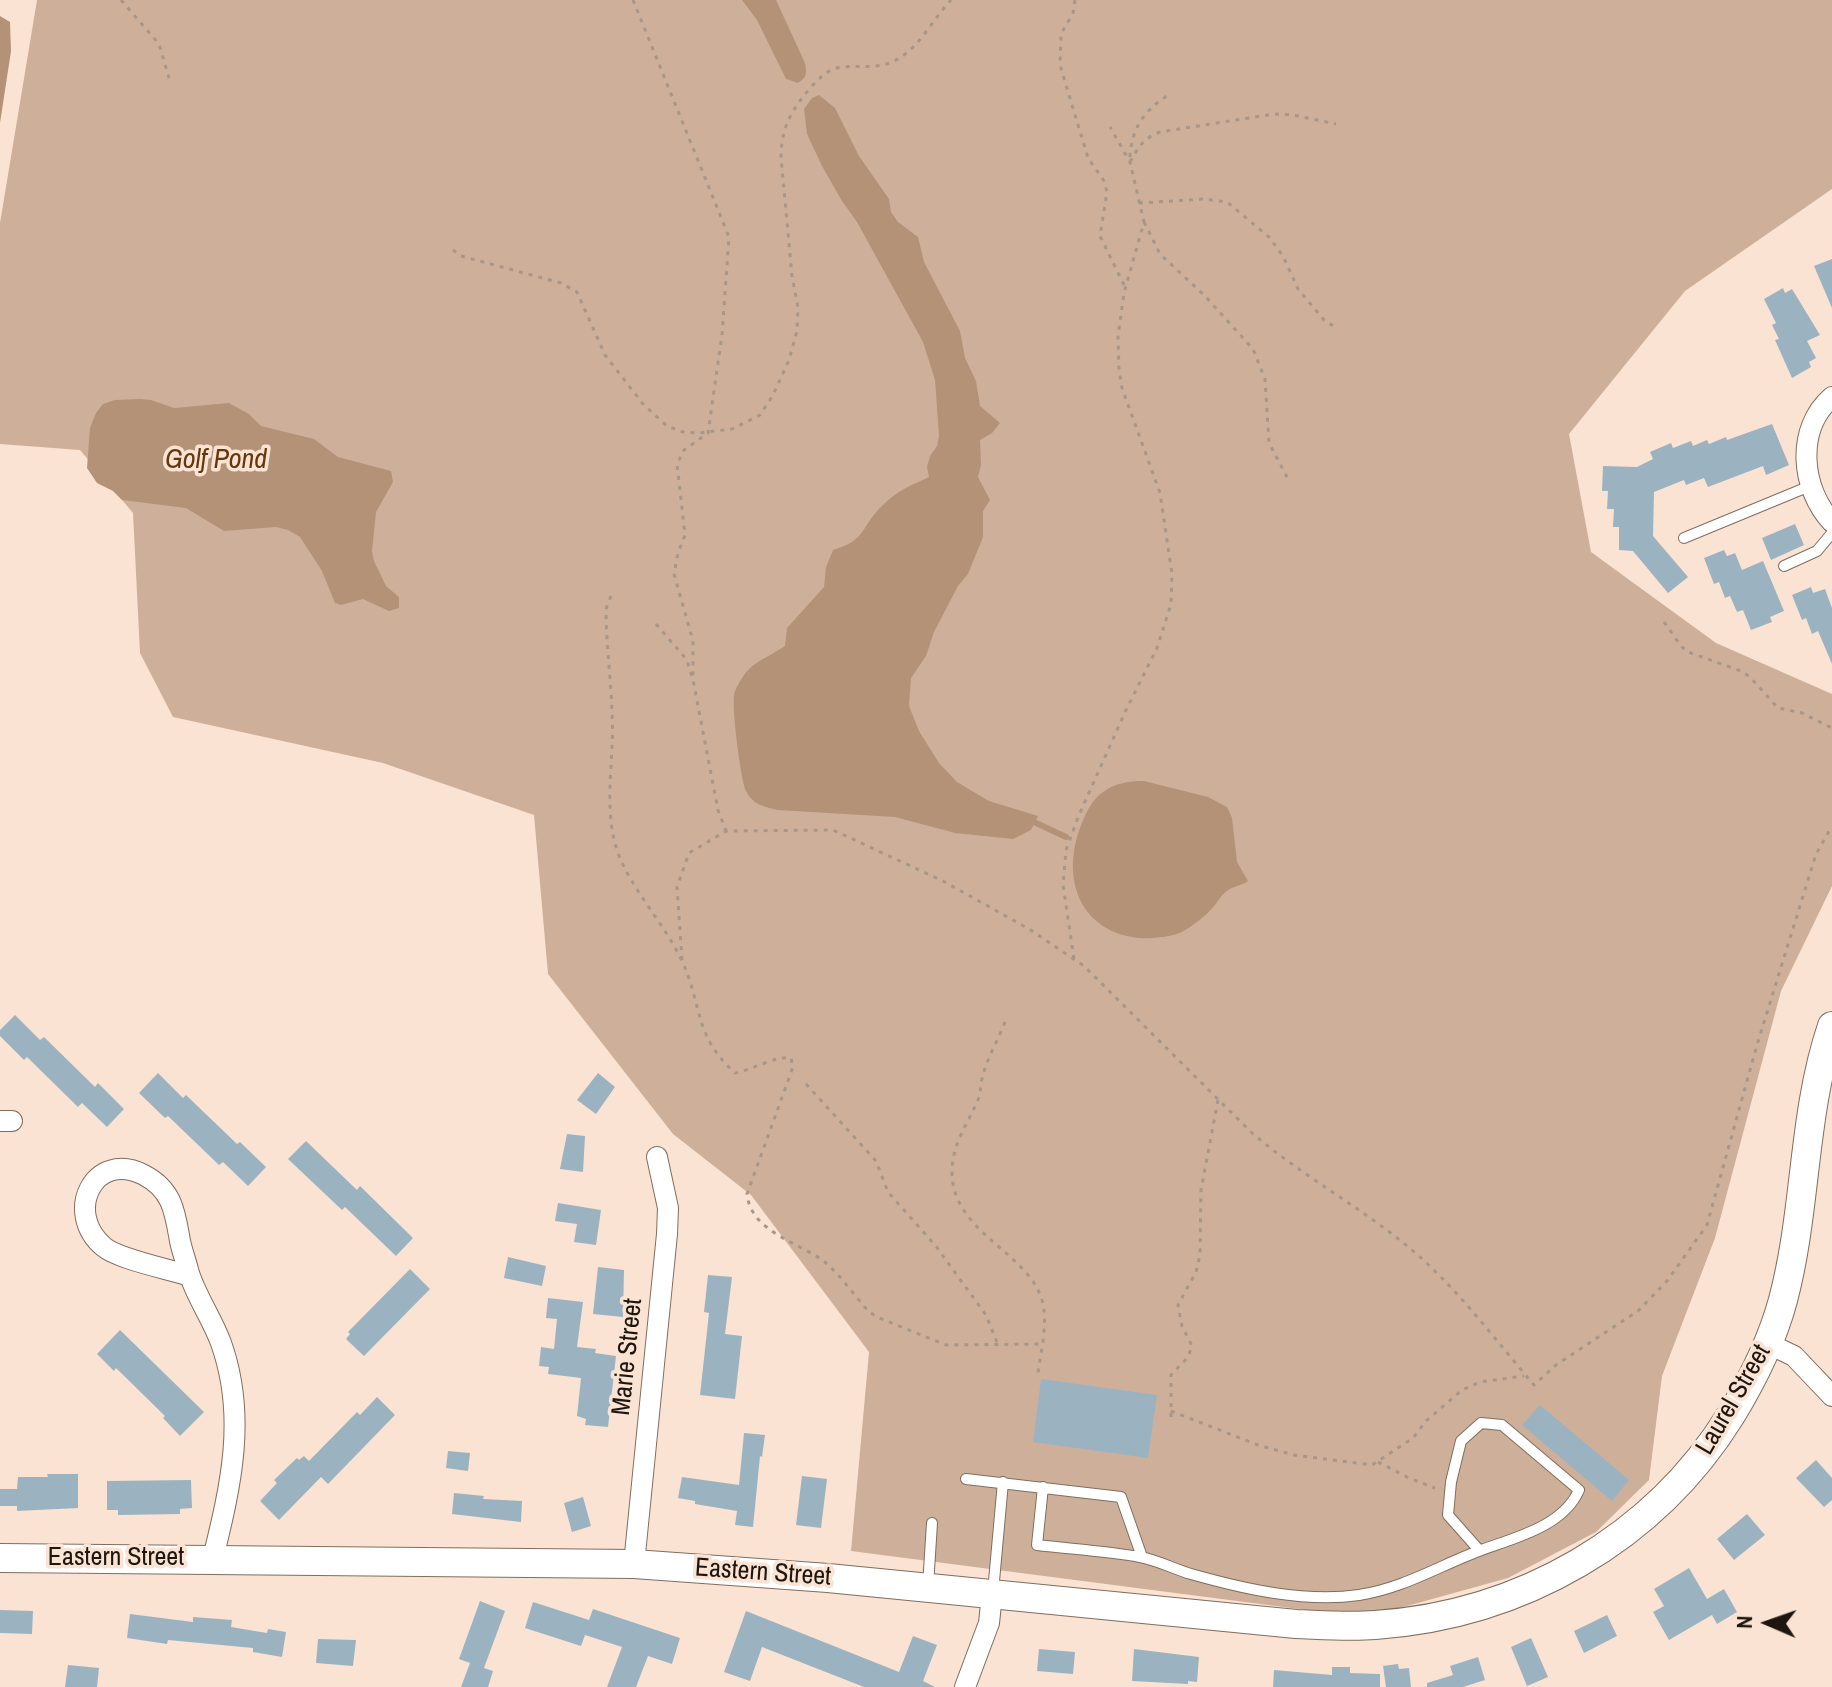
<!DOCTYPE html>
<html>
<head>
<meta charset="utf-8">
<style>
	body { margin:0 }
	#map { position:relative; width:1832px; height:1687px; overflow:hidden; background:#fae3d3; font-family:"Archivo Narrow",sans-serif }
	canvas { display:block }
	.north { position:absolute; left:1728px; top:1583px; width:80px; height:80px; -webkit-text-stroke:6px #fae3d3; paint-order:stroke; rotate:272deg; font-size:22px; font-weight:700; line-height:32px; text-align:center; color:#1d1610 }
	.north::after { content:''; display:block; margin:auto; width:28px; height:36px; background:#1d1610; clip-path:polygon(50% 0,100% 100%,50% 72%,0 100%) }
</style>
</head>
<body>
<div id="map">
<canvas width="1832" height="1687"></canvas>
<div class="north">N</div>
</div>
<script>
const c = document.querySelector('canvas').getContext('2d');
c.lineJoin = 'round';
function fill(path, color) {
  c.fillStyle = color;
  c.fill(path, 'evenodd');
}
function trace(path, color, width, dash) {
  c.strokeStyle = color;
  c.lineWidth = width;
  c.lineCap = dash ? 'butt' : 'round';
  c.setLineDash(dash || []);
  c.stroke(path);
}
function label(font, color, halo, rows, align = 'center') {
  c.font = font + ' "Archivo Narrow",sans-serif';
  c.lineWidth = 7;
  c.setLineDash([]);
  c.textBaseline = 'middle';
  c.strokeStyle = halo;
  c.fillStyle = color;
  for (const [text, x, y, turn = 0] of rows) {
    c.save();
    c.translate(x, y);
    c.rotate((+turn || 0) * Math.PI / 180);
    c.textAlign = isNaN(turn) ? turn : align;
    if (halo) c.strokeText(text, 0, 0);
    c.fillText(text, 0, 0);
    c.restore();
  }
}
const green = new Path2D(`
	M 37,0 L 1832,0 L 1832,189 L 1685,291 L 1569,434 L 1591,552 L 1716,643 L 1832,694 L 1832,886 L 1781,991 L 1715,1238 L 1662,1376 L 1649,1480 L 1596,1532 L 1508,1578 L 1389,1611 L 1322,1612 L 851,1551 L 869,1352 L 751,1195 L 673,1134 L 548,974 L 534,815 L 383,763 L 173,717 L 140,653 L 133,513 L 80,450 L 0,444 L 0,223 Z`);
const water = new Path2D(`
	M 742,0 L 776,0 L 805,63 C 807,74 807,77 798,83 L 786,79 L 757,20 Z
	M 0,16 L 10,22 L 11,51 L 0,123 Z
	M 819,95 L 835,108 L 859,156 L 889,199 L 891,212 L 898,222 L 918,237 L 924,262 L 960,331 L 965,358 L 976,381 L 980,406 L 1000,423 L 992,433 L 980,440 L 981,465 L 978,477 L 990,500 L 983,511 L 983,537 L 968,574 L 958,586 L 934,632 L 926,656 L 911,678 L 909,706 L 919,731 L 939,763 L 957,782 L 989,801 L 1038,816 L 1031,830 L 1013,839 L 955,833 L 895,817 L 777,810 C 764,807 752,804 746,791 C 741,780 730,700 735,691 C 749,661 759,663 785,646 L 787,628 L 824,587 L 826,567 L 833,550 C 868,540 860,526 884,504 C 898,490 912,485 929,477 L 927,467 L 930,456 L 937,446 L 939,436 L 935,380 L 923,342 L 857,222 L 842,201 L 822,166 L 807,134 L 804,109 L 812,98 Z
	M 140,399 L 151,400 L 174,408 L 229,403 L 249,414 L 261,426 L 314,439 L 338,457 L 391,471 L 393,482 L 376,512 L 372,551 L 374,561 L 386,586 L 399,597 L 399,608 L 389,611 L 363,599 L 341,605 L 335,603 L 322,571 L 300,537 L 288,530 L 276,527 L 224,531 L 186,508 L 122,500 L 113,491 L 97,483 L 87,468 L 90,428 L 96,413 L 103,404 L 115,400 Z
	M 1144,781 L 1208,797 L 1227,807 L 1232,818 L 1237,862 L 1248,881 C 1241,886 1233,886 1227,891 C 1221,895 1219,900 1215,905 C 1206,916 1194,925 1182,932 C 1171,937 1151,939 1139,938 C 1080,932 1061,879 1080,828 C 1085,815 1091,800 1103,792 C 1115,783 1129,781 1144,781 Z`);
const stream = new Path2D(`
	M 1036,823 L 1066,837`);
const building = new Path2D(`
	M 1832,259 L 1832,308 L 1814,266 Z
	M 1783,288 L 1785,293 L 1792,289 L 1820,335 L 1807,341 L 1816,358 L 1809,362 L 1811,367 L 1792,378 L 1775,340 L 1779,339 L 1772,325 L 1776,323 L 1764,299 Z
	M 1772,424 L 1789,465 L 1766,475 L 1763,466 L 1708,487 L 1704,478 L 1686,485 L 1684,480 L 1654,492 L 1653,536 L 1688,577 L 1668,593 L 1633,551 L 1619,550 L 1619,527 L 1613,527 L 1614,509 L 1607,509 L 1608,491 L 1602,491 L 1603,466 L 1637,467 L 1653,459 L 1650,452 L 1671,443 L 1673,448 L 1691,441 L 1693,446 L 1707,440 L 1709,444 L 1726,437 L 1727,440 Z
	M 1795,524 L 1804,545 L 1771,560 L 1762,538 Z
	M 1724,550 L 1727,556 L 1735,553 L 1742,570 L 1763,561 L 1784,611 L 1770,617 L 1772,622 L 1751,630 L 1743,610 L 1737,612 L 1730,596 L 1725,598 L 1719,582 L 1714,584 L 1704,558 Z
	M 1811,587 L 1813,593 L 1825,589 L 1832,608 L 1832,664 L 1818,631 L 1812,634 L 1806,618 L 1802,620 L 1792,595 Z
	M 15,1015 L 40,1040 L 44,1037 L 95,1087 L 98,1083 L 124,1109 L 107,1127 L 82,1103 L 78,1107 L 27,1057 L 24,1060 L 0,1036 L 0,1030 Z
	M 158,1073 L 183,1098 L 186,1095 L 237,1144 L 240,1142 L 266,1167 L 248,1186 L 223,1162 L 219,1165 L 168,1116 L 165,1118 L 139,1093 Z
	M 598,1073 L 615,1087 L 596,1114 L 577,1100 Z
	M 567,1134 L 585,1136 L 583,1172 L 560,1169 Z
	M 306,1141 L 357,1190 L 360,1186 L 413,1238 L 396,1256 L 345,1207 L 342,1210 L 288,1159 Z
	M 558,1203 L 601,1210 L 596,1245 L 574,1242 L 577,1224 L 555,1221 Z
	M 508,1257 L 546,1266 L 542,1286 L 504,1278 Z
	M 598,1267 L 624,1270 L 623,1317 L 593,1314 Z
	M 410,1269 L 430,1289 L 364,1356 L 346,1339 L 350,1334 L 348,1332 Z
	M 708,1275 L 732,1277 L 725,1334 L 742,1336 L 735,1399 L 700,1395 L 709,1313 L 704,1312 Z
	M 548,1298 L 583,1302 L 577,1347 L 596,1349 L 595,1353 L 616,1356 L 608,1427 L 585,1425 L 586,1419 L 577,1416 L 581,1378 L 548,1374 L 549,1367 L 539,1366 L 541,1347 L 554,1349 L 557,1319 L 546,1318 Z
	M 120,1330 L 204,1412 L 180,1436 L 163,1418 L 165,1416 L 116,1368 L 114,1371 L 97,1354 Z
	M 1041,1379 L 1157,1395 L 1148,1458 L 1033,1442 Z
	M 377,1397 L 395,1415 L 328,1484 L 321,1477 L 279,1520 L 260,1501 L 277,1483 L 274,1480 L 297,1458 L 299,1460 L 304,1456 L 309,1461 L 357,1412 L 360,1415 Z
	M 1540,1405 L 1629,1480 L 1612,1501 L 1522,1425 Z
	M 744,1433 L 765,1435 L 762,1457 L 760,1456 L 753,1527 L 735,1525 L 737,1511 L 695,1504 L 695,1501 L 678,1498 L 682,1477 L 739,1485 Z
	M 448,1451 L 470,1453 L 468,1471 L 446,1468 Z
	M 1816,1460 L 1832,1478 L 1832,1500 L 1824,1507 L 1796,1478 Z
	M 47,1474 L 78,1474 L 78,1508 L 17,1511 L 17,1506 L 0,1506 L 0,1489 L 17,1489 L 18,1477 L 48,1477 Z
	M 802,1476 L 827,1479 L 821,1528 L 796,1525 Z
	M 191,1480 L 192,1508 L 180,1509 L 180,1514 L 118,1515 L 118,1510 L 107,1510 L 107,1481 Z
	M 454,1493 L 484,1496 L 483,1499 L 522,1501 L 521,1522 L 452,1514 Z
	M 583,1497 L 591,1526 L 572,1532 L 564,1503 Z
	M 1747,1514 L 1765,1535 L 1734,1560 L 1717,1539 Z
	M 1689,1568 L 1707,1599 L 1724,1589 L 1737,1612 L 1717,1624 L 1712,1615 L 1669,1640 L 1653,1612 L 1664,1606 L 1654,1589 Z
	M 480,1601 L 505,1611 L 484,1668 L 493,1671 L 488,1687 L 461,1687 L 470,1663 L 459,1659 Z
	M 533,1602 L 589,1620 L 593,1609 L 680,1638 L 672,1664 L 648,1656 L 636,1687 L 607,1687 L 622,1647 L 585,1635 L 581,1646 L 525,1628 Z
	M 0,1610 L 33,1611 L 32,1634 L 0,1633 Z
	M 746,1611 L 899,1672 L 913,1636 L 937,1645 L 923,1681 L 935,1687 L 864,1687 L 762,1647 L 750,1681 L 724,1672 Z
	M 130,1614 L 193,1622 L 193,1617 L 232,1620 L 231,1627 L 267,1633 L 268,1629 L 286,1632 L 282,1657 L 253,1652 L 253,1648 L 168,1640 L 167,1644 L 127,1638 Z
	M 1607,1615 L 1617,1636 L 1584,1653 L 1574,1631 Z
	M 1531,1638 L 1548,1677 L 1527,1686 L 1511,1647 Z
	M 318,1639 L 356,1640 L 353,1666 L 316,1663 Z
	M 1039,1649 L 1075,1652 L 1073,1674 L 1037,1671 Z
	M 1134,1649 L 1199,1657 L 1197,1682 L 1188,1681 L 1188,1684 L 1132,1681 Z
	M 1478,1657 L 1485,1680 L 1463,1687 L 1427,1687 L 1427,1683 L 1453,1675 L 1450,1666 Z
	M 1398,1664 L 1399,1669 L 1409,1668 L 1411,1687 L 1386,1687 L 1383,1666 Z
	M 68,1665 L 99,1668 L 97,1687 L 65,1687 Z
	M 1332,1667 L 1350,1667 L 1350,1673 L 1380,1674 L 1380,1687 L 1273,1687 L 1274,1670 L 1332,1675 Z`);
const path = new Path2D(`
	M 121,0 L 159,44 L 169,78
	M 633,0 L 729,237 L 722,335 L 708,433 L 684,450 L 677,464 L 685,535 L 678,553 L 674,574 L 693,641 L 693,680
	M 1075,0 L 1073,13 L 1061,34 L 1060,65 L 1088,158 L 1104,181 L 1107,192 L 1100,236 L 1125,287
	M 1130,157 C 1131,130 1144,110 1167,96
	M 1130,162 C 1138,147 1144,138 1160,132 L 1274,114 L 1293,115 L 1336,124
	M 1139,203 L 1204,199 L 1227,202 L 1269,237 L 1283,256 L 1298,289 L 1324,320 L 1338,329
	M 1144,222 L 1160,254 L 1204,295 L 1253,349 L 1265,379 L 1269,443 L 1287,477
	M 453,250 L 461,256 L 561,283 L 577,292 L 605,355 L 643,404 L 667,426 L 683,432 L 698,433 L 732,429 L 760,415 L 773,395 L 789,360 L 797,331 L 798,308 L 792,276 L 781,157 C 781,126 793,108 812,86 C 820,78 826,71 837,68 C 856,64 873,70 892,62 C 919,50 931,21 951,0
	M 611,596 L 606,609 C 606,644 611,678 612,713 C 615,759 602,807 618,853 C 631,888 664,924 681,959 C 703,1004 692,1034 735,1073 C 752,1070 777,1055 791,1058 L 793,1067 L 747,1194 C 751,1233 800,1242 826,1263 C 841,1276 855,1296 868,1311 L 877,1317 L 946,1345 L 1042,1344
	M 1664,622 L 1681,646 L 1688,652 L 1741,671 L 1750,677 L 1778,708 L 1802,713 L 1832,728
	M 656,624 L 687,660 L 693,680 L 718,810 L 726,831
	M 1074,959 L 1063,885 L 1066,850 L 1079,815 L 1126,710 L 1157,648 L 1171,604 L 1172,574 L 1160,493 L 1122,388 L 1119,370 L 1118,336 L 1124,293 L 1144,222 L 1130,162 L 1110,127
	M 682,960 L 677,887 L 689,853 L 726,831 L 833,830 L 943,881 L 1029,929 L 1084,966 L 1252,1133 C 1299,1173 1353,1203 1401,1241 C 1452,1281 1492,1336 1534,1385 L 1556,1365 L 1638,1311 L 1667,1281 L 1707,1225 L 1757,1045 L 1816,854 L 1832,826
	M 1005,1022 C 998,1040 986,1060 982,1079 C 980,1085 981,1091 979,1097 C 969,1123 952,1142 952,1172 C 952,1237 1039,1254 1044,1311 C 1046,1331 1041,1353 1038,1373
	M 806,1084 L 876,1161 L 888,1192 L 935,1245 L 986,1315 L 998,1345
	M 1171,1411 L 1258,1445 L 1294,1455 L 1372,1465 L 1413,1438 L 1426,1421 L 1462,1390 L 1480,1382 L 1524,1376
	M 1171,1417 L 1171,1375 L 1188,1357 L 1192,1346 L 1182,1326 L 1178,1305 L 1196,1272 L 1200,1255 L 1201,1190 L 1218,1100
	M 1378,1462 L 1409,1478 L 1435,1488`);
const lane = new Path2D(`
	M 1684,538 L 1810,486
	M 1784,566 L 1817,551 L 1832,533
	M 966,1479 L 1121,1497 L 1142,1557
	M 1043,1487 L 1037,1545 C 1071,1549 1106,1551 1140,1557 C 1157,1560 1174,1569 1191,1574 C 1244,1589 1305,1603 1359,1595 C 1405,1588 1442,1564 1484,1549 C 1518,1537 1564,1525 1579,1490 L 1502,1425 L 1481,1423 L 1461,1441 L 1451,1482 L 1448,1515 L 1479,1550
	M 928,1586 L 932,1523
	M 993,1592 L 1003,1482`);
const street = new Path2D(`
	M 1832,397 C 1795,429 1801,489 1832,522
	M 0,1121 L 12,1121
	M 190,1276 C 169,1269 118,1259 104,1247 C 63,1213 94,1149 144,1175 C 173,1190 175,1213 180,1241 C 182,1251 186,1261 188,1270 C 195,1295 212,1318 221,1343 C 247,1416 231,1485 213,1558
	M 1769,1344 L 1794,1356 L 1832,1396
	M 634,1564 L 667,1234 L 668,1208 L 657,1157
	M 965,1687 L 989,1623 L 992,1594`);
const secondary = new Path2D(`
	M 0,1558 L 634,1564 L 828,1578 L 1296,1624 C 1323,1625 1349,1627 1375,1625 C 1521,1615 1654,1539 1731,1415 C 1753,1379 1772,1341 1783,1300 C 1807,1210 1802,1114 1832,1026`);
const streetNames = [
	["Marie Street",628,1357,-84],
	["Laurel Street",1734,1400,-60],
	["Eastern Street",116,1558],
	["Eastern Street",763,1573,4]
];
const waterNames = [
	["Golf Pond",216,460]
];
fill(green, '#ceb09a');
fill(water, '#b49278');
trace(stream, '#b49278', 6);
fill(building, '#9bb3c1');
trace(lane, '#816d5e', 12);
trace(street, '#816d5e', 22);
trace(secondary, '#816d5e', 30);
trace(path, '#a7968a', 3, [4, 6]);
trace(lane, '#fff', 10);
trace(street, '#fff', 20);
trace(secondary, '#fff', 28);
label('26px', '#1d1610', '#fae3d3', streetNames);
label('italic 28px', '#65370c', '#fae3d3', waterNames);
</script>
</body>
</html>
